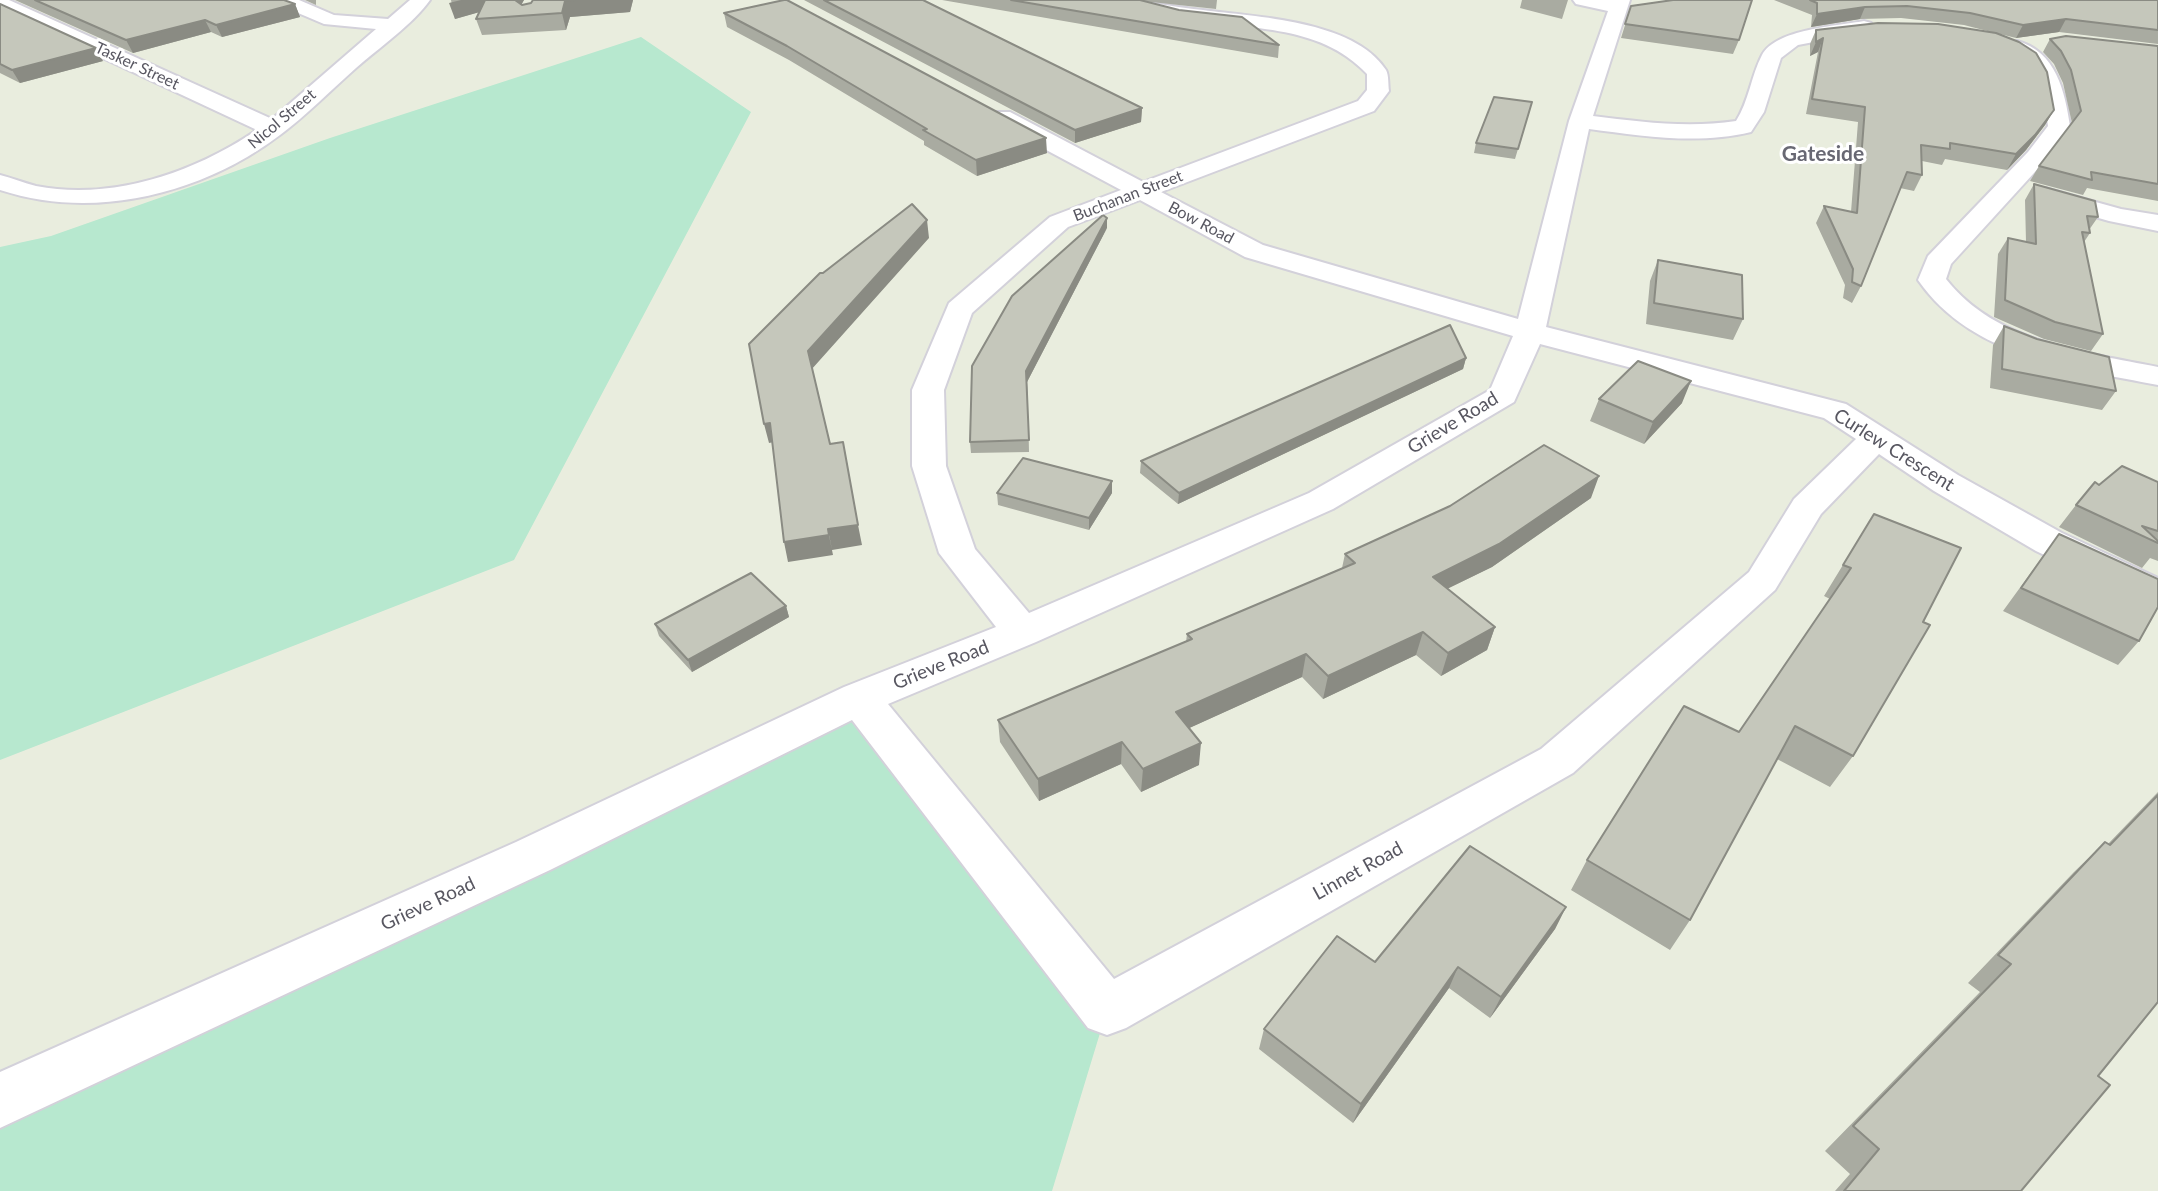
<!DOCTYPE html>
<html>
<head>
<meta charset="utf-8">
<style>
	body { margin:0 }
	canvas { display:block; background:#e9edde }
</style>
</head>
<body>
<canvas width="2158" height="1191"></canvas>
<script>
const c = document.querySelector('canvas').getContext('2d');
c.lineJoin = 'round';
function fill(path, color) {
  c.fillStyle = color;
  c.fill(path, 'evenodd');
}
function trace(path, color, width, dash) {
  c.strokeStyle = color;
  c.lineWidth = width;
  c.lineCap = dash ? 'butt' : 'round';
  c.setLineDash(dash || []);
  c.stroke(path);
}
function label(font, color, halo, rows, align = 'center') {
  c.font = font + ' Lato,sans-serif';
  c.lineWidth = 6;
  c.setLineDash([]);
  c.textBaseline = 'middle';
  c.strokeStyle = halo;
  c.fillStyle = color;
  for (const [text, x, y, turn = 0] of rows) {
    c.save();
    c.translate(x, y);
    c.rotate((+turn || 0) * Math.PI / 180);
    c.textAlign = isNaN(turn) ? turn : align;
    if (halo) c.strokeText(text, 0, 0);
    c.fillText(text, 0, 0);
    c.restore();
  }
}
const green = new Path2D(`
	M 641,37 L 751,112 L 514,560 L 0,760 L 0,247 L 51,236 L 330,138 Z
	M 859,698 L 1107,1010 L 1052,1191 L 0,1191 L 0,1097 Z`);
const minor = new Path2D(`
	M 0,0 L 9,0 L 272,119 L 376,29 L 324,24 L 277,4 L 274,0 L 299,0 L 334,15 L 388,19 L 410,0 L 430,0 C 413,24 379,48 356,68 C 331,90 307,115 280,135 C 202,194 94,221 0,190 L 0,175 C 12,178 24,183 36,186 C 113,201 195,172 257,130 L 0,10 Z
	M 1113,0 C 1144,0 1172,7 1203,10 C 1255,17 1354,20 1386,70 C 1389,76 1388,84 1389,91 L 1374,111 L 1161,192 L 1263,245 L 1518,319 L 1569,121 L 1608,11 L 1576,4 L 1573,0 L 1630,0 L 1593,116 C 1640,122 1688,128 1736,121 C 1749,101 1751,76 1762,55 C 1776,29 1837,26 1864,21 L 1871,23 L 1874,27 L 1871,31 L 1798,45 L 1781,58 L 1764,112 L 1751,132 C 1698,145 1642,136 1589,129 L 1546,327 L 1846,404 L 1958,475 L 2062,533 L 2158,578 L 2158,607 L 2144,603 L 2036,551 L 1934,491 L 1879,454 L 1821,514 L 1775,590 L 1573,773 L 1126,1028 L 1107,1035 L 1088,1028 L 852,720 L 550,870 L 0,1128 L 0,1072 L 516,842 L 844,687 L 996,627 L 939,553 L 912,466 L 912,390 L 949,303 L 1050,217 L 1121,190 L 994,122 L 991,117 L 994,112 L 1010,112 L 1143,182 L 1358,101 L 1367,90 L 1367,74 C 1319,22 1243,30 1179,19 C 1158,15 1136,9 1116,4 ZM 1140,200 L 1245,257 L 1513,336 L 1490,390 L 1309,493 L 1029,613 L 975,549 L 946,466 L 944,390 L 972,313 L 1068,227 ZM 1540,344 L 1824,418 L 1856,439 L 1794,499 L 1749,572 L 1541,749 L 1114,979 L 888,704 L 1036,642 L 1333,509 L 1514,402 Z
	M 2017,41 C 2056,51 2065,92 2070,126 L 2044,162 L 1951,264 L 1946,279 C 1996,343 2084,352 2158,367 L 2158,385 C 2072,368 1972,358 1918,280 L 1928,256 L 2028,152 L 2048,126 L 2044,99 L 2032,66 L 2007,47 L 2010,43 Z
	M 2045,188 L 2121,209 L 2158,215 L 2158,231 L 2109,221 L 2036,200 L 2033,195 L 2036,190 Z`);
const wall = new Path2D(`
	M 15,0 L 284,0 L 295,4 L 300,17 L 222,37 L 211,32 L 133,53 Z
	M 305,0 L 316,0 L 316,5 Z
	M 451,0 L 524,0 L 521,5 L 531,3 L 533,0 L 633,0 L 630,12 L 570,17 L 566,30 L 482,35 L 476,19 L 479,12 L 455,19 Z
	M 804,0 L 923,0 L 1142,108 L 1141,122 L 1075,143 Z
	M 942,0 L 1217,0 L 1216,9 L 1142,1 L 1279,45 L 1278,58 Z
	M 1522,0 L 1568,0 L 1562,19 L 1520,8 Z
	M 1774,0 L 2158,0 L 2158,44 L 2059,32 L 2016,38 L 1996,33 L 2054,110 L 2045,125 L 2026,150 L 2007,170 L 1945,159 L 1942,165 L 1922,161 L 1922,175 L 1914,191 L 1900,188 L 1861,286 L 1852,303 L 1843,298 L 1845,285 L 1816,223 L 1824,206 L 1851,212 L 1858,122 L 1806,114 L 1818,52 L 1810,56 L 1810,44 L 1816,30 L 1995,33 L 1964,25 L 1901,18 L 1860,19 L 1811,27 L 1812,15 Z
	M 0,4 L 103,61 L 20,83 L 0,73 Z
	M 1631,6 L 1739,40 L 1733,54 L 1621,38 Z
	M 724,13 L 1047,153 L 977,176 L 924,145 L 924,141 L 789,60 L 727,27 Z
	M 2050,39 L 2158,46 L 2158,201 L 2087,188 L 2083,195 L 2030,181 L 2039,166 L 2072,123 L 2063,83 L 2054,64 L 2043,52 Z
	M 1532,102 L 1515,159 L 1474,153 L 1476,143 Z
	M 2034,184 L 2098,217 L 2089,230 L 2090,233 L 2084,242 L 2103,334 L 2091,351 L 2044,339 L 1994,317 L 1998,254 L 2008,238 L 2026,242 L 2025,200 Z
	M 1107,228 L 1027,382 L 1029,452 L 971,453 L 970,442 Z
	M 1658,260 L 1743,319 L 1733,340 L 1646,324 L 1650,281 Z
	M 2004,326 L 2116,391 L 2102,410 L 1990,388 L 1993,345 Z
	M 1466,358 L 1463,369 L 1178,504 L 1140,473 L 1141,461 Z
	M 1599,399 L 1682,403 L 1644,444 L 1590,421 Z
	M 1112,481 L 1112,493 L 1089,530 L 998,505 L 997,493 Z
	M 2158,482 L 2158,561 L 2150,558 L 2142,568 L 2059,527 L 2076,505 L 2099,485 Z
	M 1591,498 L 1492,567 L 1447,589 L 1495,627 L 1487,650 L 1441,676 L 1416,655 L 1323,699 L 1302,677 L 1189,728 L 1199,765 L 1141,792 L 1121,764 L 1039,801 L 1000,742 L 998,720 L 1186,642 L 1187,634 L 1342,568 L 1345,554 Z
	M 1874,514 L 1853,756 L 1830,787 L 1777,759 L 1690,920 L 1670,950 L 1571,890 L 1587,860 L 1739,732 L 1830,599 L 1824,596 Z
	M 2059,534 L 2139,641 L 2118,665 L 2003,611 Z
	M 786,606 L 789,617 L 692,672 L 659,636 L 655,624 Z
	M 2158,792 L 2158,1002 L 2098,1076 L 2021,1191 L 1835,1191 L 1850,1174 L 1825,1151 L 1980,992 L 1968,983 L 2074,872 L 2105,842 L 2108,844 Z
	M 1566,907 L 1555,929 L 1490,1018 L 1449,988 L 1353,1123 L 1259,1049 L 1264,1029 L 1375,962 Z`);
const shadedWall = new Path2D(`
	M 461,0 L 491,0 L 494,8 L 455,19 L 449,3 Z
	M 512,0 L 524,0 L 516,14 Z
	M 575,0 L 633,0 L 630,12 L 570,17 L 566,30 L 562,13 L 565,1 Z
	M 295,4 L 300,17 L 222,37 L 216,25 Z
	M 1865,7 L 1860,19 L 1811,27 L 1817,14 Z
	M 2066,19 L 2059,32 L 2016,38 L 2023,25 Z
	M 205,20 L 211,32 L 133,53 L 126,40 Z
	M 1823,38 L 1818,52 L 1810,56 L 1816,42 Z
	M 96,48 L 103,61 L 20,83 L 12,70 Z
	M 1142,108 L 1141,122 L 1075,143 L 1075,130 Z
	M 2054,110 L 2045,125 L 2026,150 L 2007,170 L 2016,154 Z
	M 1046,138 L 1047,153 L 977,176 L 976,160 Z
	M 1107,218 L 1107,228 L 1027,382 L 1029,452 L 1026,371 Z
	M 927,220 L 929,238 L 811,370 L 808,351 Z
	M 1466,358 L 1463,369 L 1178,504 L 1179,493 Z
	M 1691,381 L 1682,403 L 1644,444 L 1653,422 Z
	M 770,423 L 774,442 L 769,443 L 764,424 Z
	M 1599,476 L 1591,498 L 1492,567 L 1426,599 L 1433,577 Z
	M 1112,481 L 1112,493 L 1089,530 L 1089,518 Z
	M 858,525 L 862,545 L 832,550 L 828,529 Z
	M 829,535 L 833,555 L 788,562 L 784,542 Z
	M 786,606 L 789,617 L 692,672 L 688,660 Z
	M 1495,627 L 1487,650 L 1441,676 L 1448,653 Z
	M 1423,632 L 1416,655 L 1323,699 L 1328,676 Z
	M 1306,654 L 1302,677 L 1174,735 L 1176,712 Z
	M 1122,742 L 1121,764 L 1039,801 L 1038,779 Z
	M 1201,743 L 1199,765 L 1141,792 L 1143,769 Z
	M 1566,907 L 1555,929 L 1490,1018 L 1501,997 Z
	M 1458,967 L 1449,988 L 1353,1123 L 1361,1104 Z`);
const building = new Path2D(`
	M 35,0 L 284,0 L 295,4 L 216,25 L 205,20 L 126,40 Z
	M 485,0 L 515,0 L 522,5 L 531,3 L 533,0 L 575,0 L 565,1 L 562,13 L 476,19 Z
	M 784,0 L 787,0 L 1046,138 L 976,160 L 923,130 L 927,129 L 787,46 L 724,13 Z
	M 824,0 L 923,0 L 1142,108 L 1075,130 Z
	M 1011,0 L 1140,0 L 1179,10 L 1242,17 L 1279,45 Z
	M 1673,0 L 1752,0 L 1739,40 L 1625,24 L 1631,6 Z
	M 1810,0 L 2158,0 L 2158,30 L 2066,19 L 2023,25 L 1970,13 L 1907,6 L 1865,7 L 1817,14 L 1817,3 Z
	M 0,4 L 96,48 L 12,70 L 0,64 Z
	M 1878,23 L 1938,24 L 1996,33 L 2019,42 L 2036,53 L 2047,72 L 2054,110 L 2035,135 L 2016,154 L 1950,143 L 1950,149 L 1921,145 L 1922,175 L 1907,172 L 1861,286 L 1852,282 L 1853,269 L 1824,206 L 1857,213 L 1865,107 L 1812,99 L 1823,38 L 1816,42 L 1816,30 Z
	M 2066,36 L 2158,46 L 2158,184 L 2091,172 L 2092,180 L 2039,166 L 2081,111 L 2071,70 L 2061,51 L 2050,39 Z
	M 1494,97 L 1532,102 L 1518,149 L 1476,143 Z
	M 2034,184 L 2095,201 L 2098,217 L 2087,216 L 2090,233 L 2082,232 L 2103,334 L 2055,322 L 2005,300 L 2008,238 L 2036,244 Z
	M 912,204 L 927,220 L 808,351 L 830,444 L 843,442 L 858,525 L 828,529 L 829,535 L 784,542 L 770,423 L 764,424 L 749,344 L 820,273 L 823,273 Z
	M 1103,215 L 1107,218 L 1026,371 L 1029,440 L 970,442 L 972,366 L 1012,296 Z
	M 1658,260 L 1742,275 L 1743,319 L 1654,303 Z
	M 1450,325 L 1466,358 L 1179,493 L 1141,461 Z
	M 2004,326 L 2037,339 L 2109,357 L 2116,391 L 2002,369 Z
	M 1638,361 L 1691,381 L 1653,422 L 1599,399 Z
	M 1544,445 L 1599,476 L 1499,544 L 1433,577 L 1495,627 L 1448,653 L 1423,632 L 1328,676 L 1306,654 L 1176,712 L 1201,743 L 1143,769 L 1122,742 L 1038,779 L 998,720 L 1192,639 L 1187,634 L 1355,563 L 1345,554 L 1450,506 Z
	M 1023,458 L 1112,481 L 1089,518 L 997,493 Z
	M 2122,466 L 2158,482 L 2158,531 L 2142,526 L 2158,541 L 2158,543 L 2076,505 L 2095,482 L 2099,485 Z
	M 1874,514 L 1961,548 L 1923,622 L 1930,625 L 1853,756 L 1795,726 L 1690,920 L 1587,860 L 1684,706 L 1739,732 L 1851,568 L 1843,565 Z
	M 2059,534 L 2158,579 L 2158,607 L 2139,641 L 2021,588 Z
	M 751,573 L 786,606 L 688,660 L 655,624 Z
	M 2158,795 L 2158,1002 L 2098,1076 L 2110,1085 L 2021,1191 L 1844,1191 L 1879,1149 L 1853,1126 L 2011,964 L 1998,955 L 2105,842 L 2110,845 Z
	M 1470,846 L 1566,907 L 1501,997 L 1458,967 L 1361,1104 L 1264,1029 L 1337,936 L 1375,962 Z`);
const farStreetnames = [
	["Tasker Street",137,66,25],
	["Nicol Street",282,119,-40],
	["Buchanan Street",1128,196,-21],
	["Bow Road",1201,223,28]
];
const streetNames = [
	["Grieve Road",1453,423,-31],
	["Curlew Crescent",1894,450,32],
	["Grieve Road",941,665,-22],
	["Linnet Road",1358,871,-29],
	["Grieve Road",428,904,-25]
];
const farDistrictnames = [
	["Gateside",1823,154]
];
fill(green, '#b7e8cf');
trace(minor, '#d3d1da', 4);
fill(minor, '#fff');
fill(wall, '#a9aba1');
fill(shadedWall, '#8a8b83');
fill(building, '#c5c7bb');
trace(building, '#8a8b83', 2);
label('16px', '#585761', '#fff', farStreetnames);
label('19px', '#585761', '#fff', streetNames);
label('bold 21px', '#686873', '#fff', farDistrictnames);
</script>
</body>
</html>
